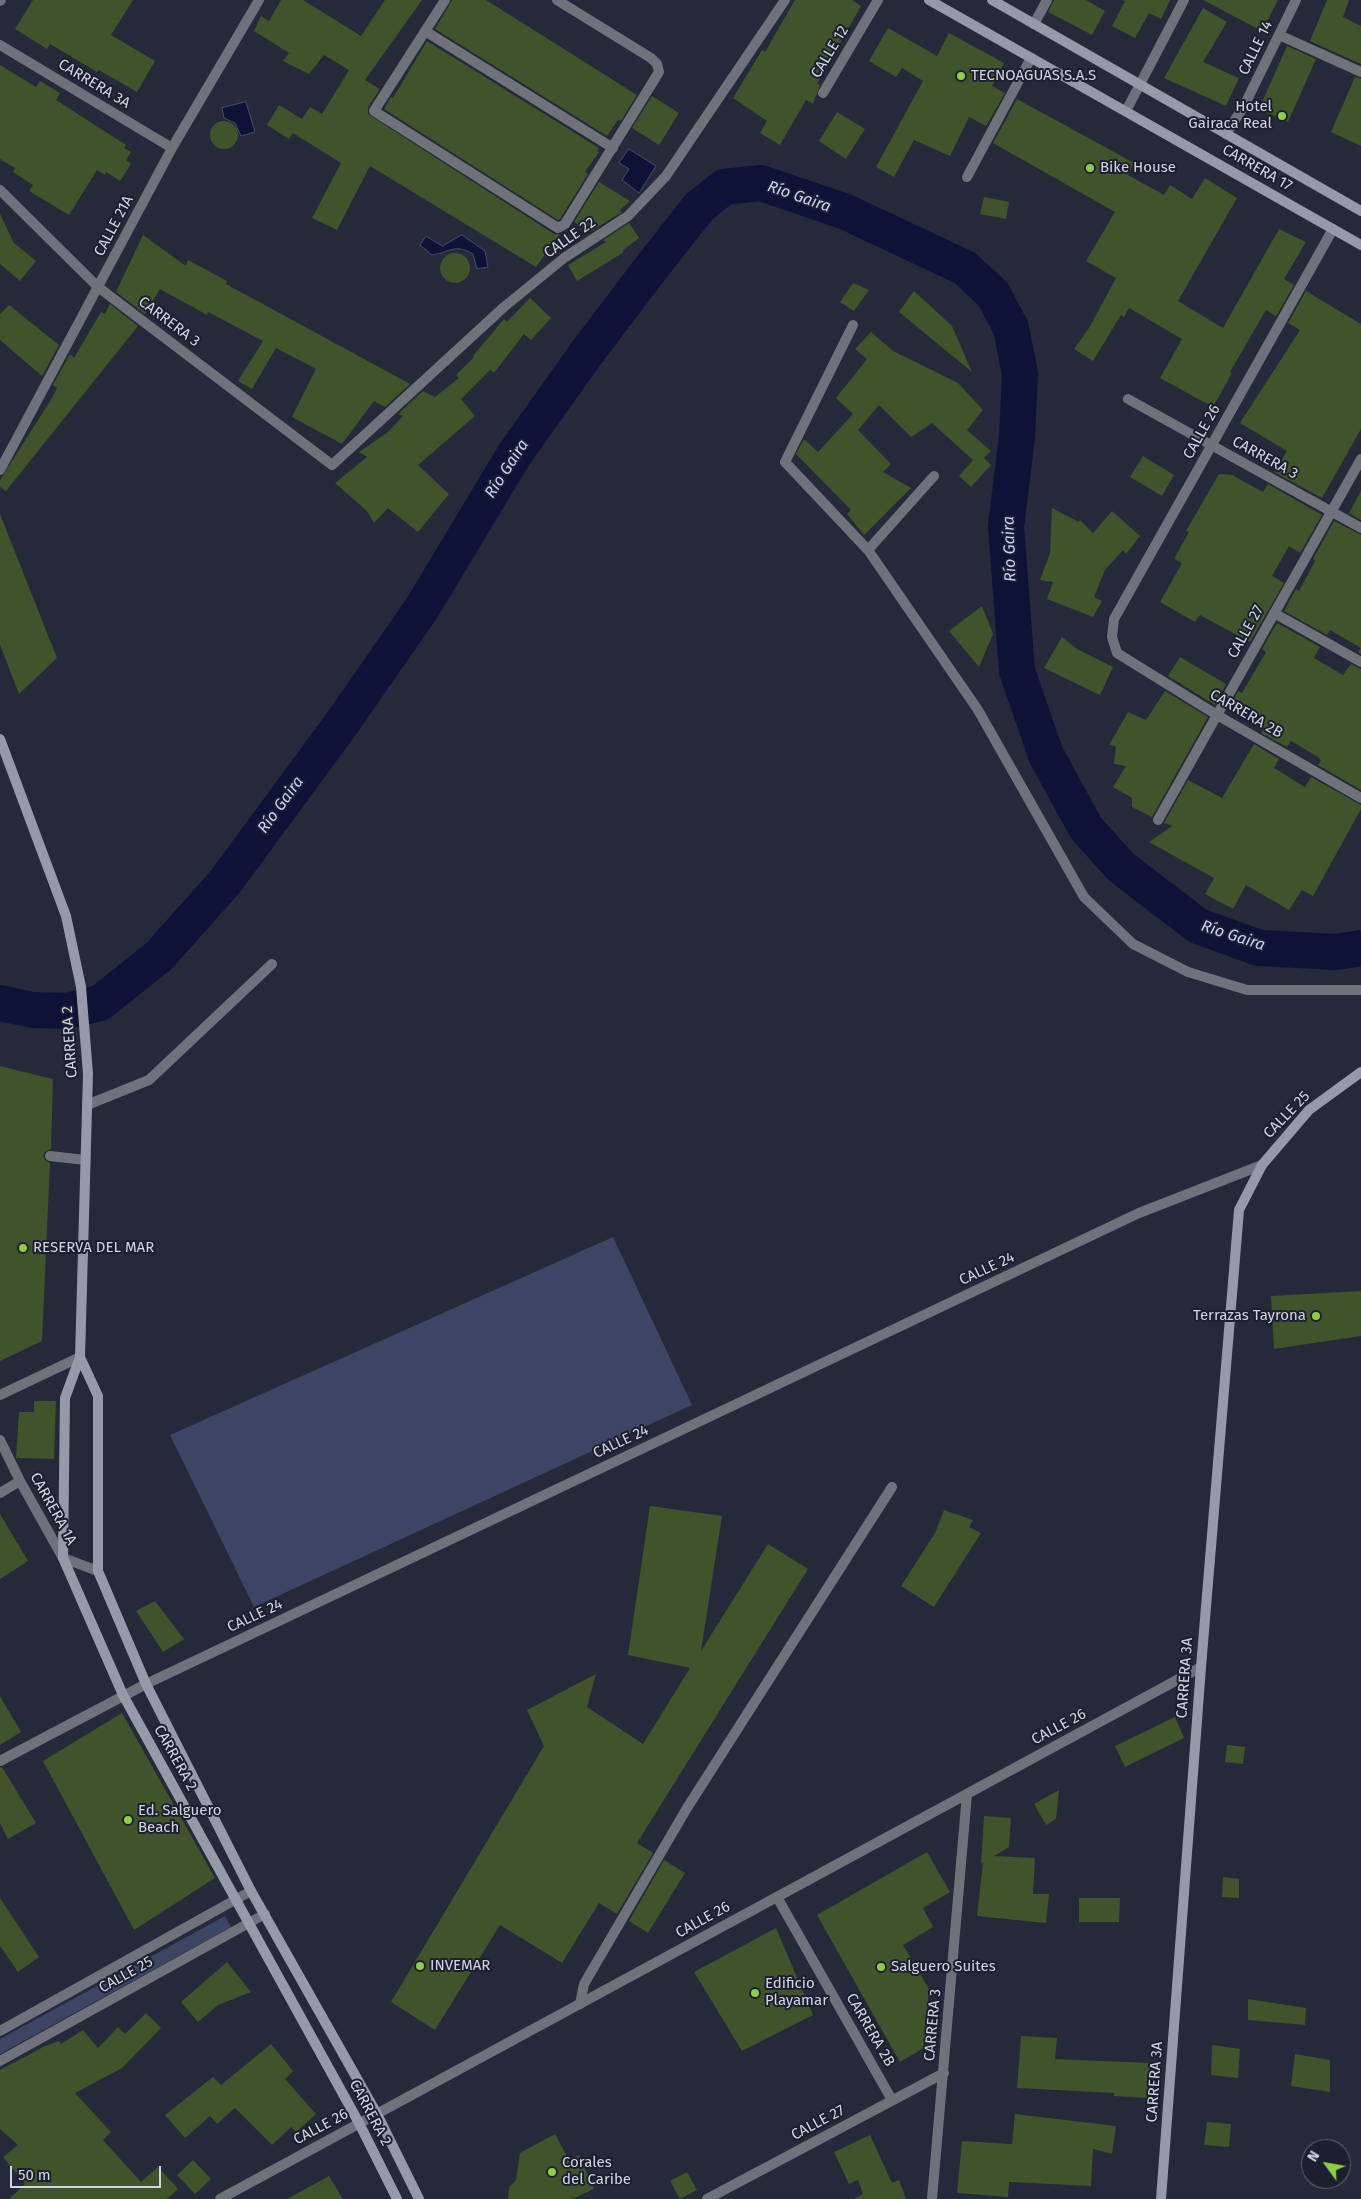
<!DOCTYPE html>
<html>
<head>
<meta charset="utf-8">
<style>
	body { margin:0 }
	#map { position:relative; width:1361px; height:2199px; overflow:hidden; background:#252939; font-family:"Fira Sans",sans-serif }
	canvas { display:block }
	.north { position:absolute; left:1301px; top:2139px; width:50px; height:50px; box-sizing:border-box; background:#1b1f2f; border:1px solid #646876; border-radius:50%; rotate:302deg; font-size:14px; font-weight:700; line-height:20px; text-align:center; color:#d2d5e0 }
	.north::after { content:''; display:block; margin:auto; width:18px; height:22px; background:#8ece43; clip-path:polygon(50% 0,100% 100%,50% 72%,0 100%) }
	.scale { position:absolute; left:10px; top:2166px; width:151px; height:22px; box-sizing:border-box; border:2px solid #d2d5e0; border-top:0; padding-left:6px; font-size:15px; line-height:18px; white-space:nowrap; color:#d2d5e0; -webkit-text-stroke:4px #1b1f2f; paint-order:stroke }
</style>
</head>
<body>
<div id="map">
<canvas width="1361" height="2199"></canvas>
<div class="north">N</div>
<div class="scale">50 m</div>
</div>
<script>
const c = document.querySelector('canvas').getContext('2d');
c.lineJoin = 'round';
function fill(path, color) {
  c.fillStyle = color;
  c.fill(path, 'evenodd');
}
function trace(path, color, width, dash) {
  c.strokeStyle = color;
  c.lineWidth = width;
  c.lineCap = dash ? 'butt' : 'round';
  c.setLineDash(dash || []);
  c.stroke(path);
}
function label(font, color, halo, rows, align = 'center') {
  c.font = font + ' "Fira Sans",sans-serif';
  c.lineWidth = 4;
  c.setLineDash([]);
  c.textBaseline = 'middle';
  c.strokeStyle = halo;
  c.fillStyle = color;
  for (const [text, x, y, turn = 0] of rows) {
    c.save();
    c.translate(x, y);
    c.rotate((+turn || 0) * Math.PI / 180);
    c.textAlign = isNaN(turn) ? turn : align;
    if (halo) c.strokeText(text, 0, 0);
    c.fillText(text, 0, 0);
    c.restore();
  }
}
const green = new Path2D(`
	M 613,1237 L 692,1405 L 254,1607 L 170,1435 Z
	M 225,1916 L 231,1927 L 0,2054 L 0,2039 Z`);
const water = new Path2D(`
	M 246,102 L 255,132 L 241,136 L 235,123 L 224,118 L 222,108 Z
	M 629,149 L 656,166 L 639,193 L 622,180 L 629,169 L 619,163 Z
	M 462,235 L 485,251 L 488,267 L 477,269 L 473,254 C 454,243 451,252 432,255 L 420,245 L 426,236 L 442,246 Z`);
const river = new Path2D(`
	M 0,1003 L 33,1010 L 66,1011 L 100,1003 L 159,956 L 225,882 L 342,723 L 422,608 L 514,455 L 588,351 L 651,268 L 699,207 L 724,187 L 761,183 L 846,212 L 965,268 L 993,294 L 1011,328 L 1020,374 L 1017,437 L 1006,526 L 1017,671 L 1046,755 L 1086,828 L 1121,867 L 1198,926 L 1259,948 L 1337,952 L 1361,948`);
const building = new Path2D(`
	M 33,0 L 133,0 L 111,35 L 155,61 L 137,92 L 99,70 L 97,72 L 50,44 L 47,49 L 15,29 Z
	M 281,0 L 303,0 L 361,36 L 385,0 L 422,0 L 365,80 L 380,89 L 368,107 L 368,114 L 554,234 L 560,234 L 536,267 L 370,166 L 337,230 L 312,218 L 341,163 L 293,133 L 289,139 L 267,125 L 279,105 L 302,119 L 310,107 L 322,114 L 349,70 L 324,55 L 309,74 L 283,61 L 289,53 L 254,31 L 261,16 L 269,21 Z
	M 452,0 L 486,0 L 637,95 L 621,121 L 618,120 L 607,136 L 435,29 Z
	M 795,0 L 852,0 L 861,6 L 817,84 L 820,85 L 813,104 L 806,100 L 780,145 L 760,133 L 767,121 L 733,98 L 762,50 L 765,52 Z
	M 1054,0 L 1086,0 L 1105,11 L 1092,35 L 1048,12 Z
	M 1122,0 L 1170,0 L 1161,19 L 1149,13 L 1135,38 L 1112,26 L 1125,1 Z
	M 1203,0 L 1278,0 L 1262,31 Z
	M 1327,0 L 1349,0 L 1343,17 L 1361,26 L 1361,64 L 1310,41 Z
	M 1203,8 L 1227,22 L 1203,62 L 1239,78 L 1226,106 L 1164,78 Z
	M 888,28 L 937,56 L 949,33 L 1004,63 L 992,86 L 1005,93 L 986,126 L 969,117 L 950,156 L 914,140 L 894,177 L 876,167 L 923,81 L 902,68 L 896,77 L 869,61 Z
	M 427,41 L 599,148 L 597,151 L 599,152 L 585,172 L 588,174 L 560,219 L 558,220 L 384,109 L 391,97 L 393,98 Z
	M 1287,46 L 1316,59 L 1288,122 L 1259,109 Z
	M 0,65 L 36,87 L 40,81 L 60,93 L 56,100 L 126,145 L 124,148 L 131,152 L 126,160 L 131,164 L 120,181 L 106,172 L 105,175 L 97,170 L 69,215 L 29,191 L 33,185 L 13,172 L 15,168 L 0,159 Z
	M 1355,77 L 1361,79 L 1361,146 L 1331,132 Z
	M 652,96 L 679,113 L 659,145 L 632,128 Z
	M 1017,99 L 1134,163 L 1128,175 L 1164,195 L 1170,185 L 1192,199 L 1205,178 L 1237,198 L 1178,301 L 1223,328 L 1279,229 L 1306,242 L 1284,279 L 1294,285 L 1276,316 L 1266,310 L 1230,372 L 1232,373 L 1213,407 L 1160,378 L 1182,339 L 1129,308 L 1124,317 L 1121,315 L 1093,361 L 1074,349 L 1089,328 L 1116,278 L 1086,261 L 1115,212 L 993,143 Z
	M 837,112 L 865,129 L 846,159 L 819,141 Z
	M210 135a14 14 0 1 1 28 0a14 14 0 1 1-28 0Z
	M 599,182 L 630,201 L 620,210 L 622,212 L 590,232 L 574,222 Z
	M 984,197 L 1009,202 L 1006,219 L 980,214 Z
	M 0,214 L 14,243 L 36,261 L 20,281 L 0,264 Z
	M 629,223 L 639,238 L 622,251 L 624,252 L 577,281 L 568,265 L 606,242 L 603,240 Z
	M 143,235 L 186,266 L 188,260 L 227,281 L 226,284 L 410,384 L 385,407 L 374,401 L 342,444 L 292,417 L 316,369 L 276,348 L 252,389 L 238,381 L 263,341 L 208,312 L 207,315 L 160,289 L 145,314 L 116,292 Z
	M440 268a15 15 0 1 1 30 0a15 15 0 1 1-30 0Z
	M 853,283 L 869,290 L 854,311 L 840,302 Z
	M 914,291 L 952,326 L 972,372 L 899,312 Z
	M 1306,291 L 1361,324 L 1361,429 L 1322,498 L 1274,472 L 1287,451 L 1240,423 L 1300,330 L 1288,323 Z
	M 530,298 L 551,318 L 531,340 L 524,334 L 494,373 L 490,370 L 461,399 L 475,416 L 418,465 L 449,494 L 418,532 L 388,508 L 374,523 L 367,511 L 335,483 L 367,457 L 359,452 L 388,432 L 403,416 L 398,414 L 423,391 L 435,397 L 459,378 L 456,375 L 474,357 L 473,356 L 504,319 L 507,322 Z
	M 110,304 L 138,326 L 6,491 L 0,487 L 0,480 L 52,398 L 57,388 L 53,385 L 70,354 L 74,358 L 101,312 L 105,314 Z
	M 9,305 L 59,345 L 42,376 L 0,340 L 0,314 Z
	M 871,332 L 893,351 L 958,383 L 983,410 L 967,430 L 991,451 L 984,458 L 991,465 L 971,487 L 959,476 L 973,460 L 932,423 L 911,437 L 879,405 L 858,430 L 891,464 L 883,472 L 911,488 L 864,535 L 847,514 L 851,510 L 796,454 L 804,439 L 818,452 L 853,414 L 836,398 L 867,359 L 855,349 Z
	M 1143,456 L 1174,475 L 1162,496 L 1130,477 Z
	M 1219,474 L 1232,475 L 1263,492 L 1268,484 L 1322,515 L 1300,553 L 1289,546 L 1272,576 L 1284,583 L 1250,642 L 1200,615 L 1195,622 L 1160,602 L 1182,563 L 1174,559 L 1189,532 L 1186,531 Z
	M 1361,491 L 1361,520 L 1349,513 Z
	M 1052,508 L 1079,522 L 1080,520 L 1093,533 L 1112,511 L 1140,536 L 1126,554 L 1123,550 L 1105,570 L 1094,597 L 1102,601 L 1093,617 L 1047,599 L 1053,582 L 1040,580 L 1050,553 Z
	M 0,514 L 57,658 L 19,694 L 0,645 Z
	M 1334,521 L 1361,535 L 1361,654 L 1358,652 L 1361,648 L 1330,630 L 1327,635 L 1284,611 L 1296,589 L 1299,591 L 1315,561 L 1313,559 Z
	M 982,606 L 993,634 L 979,667 L 949,631 Z
	M 1277,623 L 1320,647 L 1314,658 L 1343,675 L 1351,664 L 1361,669 L 1361,790 L 1318,765 L 1321,761 L 1318,757 L 1291,741 L 1287,747 L 1261,733 L 1264,728 L 1230,706 L 1238,691 L 1242,693 L 1266,652 L 1262,649 Z
	M 1062,637 L 1077,649 L 1113,667 L 1100,695 L 1044,668 Z
	M 1180,657 L 1226,684 L 1215,705 L 1168,676 Z
	M 1165,691 L 1208,717 L 1152,817 L 1132,807 L 1132,798 L 1113,787 L 1126,766 L 1114,764 L 1116,746 L 1109,745 L 1128,712 L 1146,720 Z
	M 1254,744 L 1279,759 L 1274,768 L 1305,787 L 1311,777 L 1361,805 L 1361,809 L 1313,896 L 1302,890 L 1289,910 L 1246,885 L 1233,909 L 1205,894 L 1214,878 L 1149,842 L 1172,826 L 1164,823 L 1188,780 L 1222,798 Z
	M 0,1066 L 53,1079 L 51,1149 L 45,1152 L 43,1156 L 46,1161 L 50,1163 L 42,1341 L 0,1361 Z
	M 1361,1291 L 1361,1336 L 1274,1349 L 1271,1296 Z
	M 34,1401 L 56,1401 L 54,1459 L 16,1458 L 19,1412 L 34,1412 Z
	M 650,1506 L 722,1516 L 701,1651 L 768,1544 L 808,1569 L 637,1843 L 653,1853 L 617,1914 L 599,1903 L 562,1963 L 500,1925 L 435,2030 L 391,2002 L 544,1746 L 527,1710 L 596,1674 L 587,1707 L 643,1744 L 690,1668 L 628,1655 Z
	M 944,1510 L 973,1520 L 969,1527 L 981,1533 L 934,1607 L 901,1586 L 935,1533 Z
	M 0,1514 L 28,1561 L 0,1579 Z
	M 155,1601 L 184,1639 L 163,1652 L 136,1611 Z
	M 0,1696 L 21,1732 L 0,1745 Z
	M 122,1713 L 215,1878 L 134,1930 L 43,1761 Z
	M 1175,1717 L 1184,1738 L 1125,1767 L 1115,1746 Z
	M 1227,1745 L 1245,1747 L 1243,1764 L 1225,1762 Z
	M 2,1767 L 36,1823 L 8,1839 L 0,1823 L 0,1768 Z
	M 1059,1790 L 1056,1819 L 1046,1825 L 1034,1804 Z
	M 984,1816 L 1011,1818 L 1009,1847 L 994,1856 L 1035,1858 L 1033,1894 L 1049,1894 L 1046,1923 L 977,1916 L 983,1862 L 981,1864 Z
	M 927,1852 L 950,1892 L 923,1908 L 933,1927 L 903,1945 L 929,1989 L 924,2048 L 900,2062 L 817,1915 Z
	M 664,1860 L 685,1873 L 648,1933 L 629,1921 Z
	M 1223,1877 L 1239,1879 L 1239,1898 L 1222,1897 Z
	M 0,1898 L 39,1957 L 18,1972 L 0,1946 Z
	M 1079,1898 L 1120,1898 L 1119,1922 L 1079,1922 Z
	M 776,1928 L 813,2015 L 742,2051 L 694,1972 Z
	M 227,1962 L 251,1992 L 218,2005 L 198,2022 L 181,2002 Z
	M 1248,1999 L 1306,2008 L 1305,2025 L 1248,2020 Z
	M 146,2013 L 161,2028 L 122,2068 L 75,2093 L 111,2132 L 103,2140 L 141,2182 L 158,2167 L 178,2189 L 167,2199 L 9,2199 L 25,2184 L 3,2157 L 18,2145 L 0,2129 L 0,2070 L 45,2046 L 59,2041 L 61,2044 L 83,2030 L 98,2048 L 118,2027 L 125,2034 Z
	M 1021,2036 L 1057,2038 L 1055,2059 L 1150,2063 L 1148,2098 L 1114,2096 L 1114,2093 L 1017,2088 Z
	M 271,2044 L 293,2071 L 285,2079 L 316,2114 L 296,2132 L 291,2127 L 272,2145 L 235,2108 L 217,2124 L 210,2116 L 185,2138 L 165,2115 L 213,2077 L 221,2085 Z
	M 1212,2045 L 1240,2049 L 1238,2078 L 1211,2075 Z
	M 1295,2054 L 1330,2060 L 1330,2092 L 1291,2086 Z
	M 1015,2114 L 1116,2126 L 1112,2154 L 1093,2149 L 1091,2186 L 1009,2182 L 1008,2197 L 957,2193 L 962,2141 L 1012,2144 Z
	M 1207,2122 L 1231,2124 L 1229,2147 L 1204,2145 Z
	M 555,2134 L 569,2160 L 579,2155 L 594,2189 L 572,2199 L 508,2199 L 509,2187 L 516,2180 L 520,2153 Z
	M 870,2135 L 892,2183 L 899,2180 L 906,2199 L 854,2199 L 863,2194 L 858,2180 L 849,2184 L 834,2152 Z
	M 193,2160 L 211,2179 L 195,2194 L 177,2175 Z
	M 687,2172 L 697,2190 L 680,2199 L 670,2181 Z
	M 329,2176 L 343,2199 L 287,2199 Z`);
const lane = new Path2D(`
	M 1279,35 L 1361,72
	M 87,1105 L 149,1080 L 272,964
	M 50,1156 L 85,1160
	M 580,2004 L 584,1984 L 687,1808 L 892,1487`);
const street = new Path2D(`
	M 445,0 L 374,111 L 558,228 L 565,224 L 659,72 L 657,64 L 651,58 L 557,0
	M 0,1 L 1,0
	M 1034,24 L 1047,0
	M 425,31 L 613,148
	M 0,45 L 172,148
	M 823,93 L 878,0
	M 1126,111 L 1184,0
	M 1226,134 L 1244,106 L 1296,0
	M 967,177 L 1031,58
	M 0,190 L 98,287 L 332,465 L 504,307 L 564,258 L 628,216 L 666,176 L 785,0
	M 1333,229 L 1114,619 L 1112,637 L 1117,653 L 1217,715 L 1361,798
	M 853,325 L 785,462 L 868,550 L 978,710 L 1084,897 L 1133,944 L 1188,972 L 1247,990 L 1361,990
	M 1128,399 L 1361,528
	M 0,470 L 172,148 L 259,0
	M 868,550 L 934,476
	M 1274,613 L 1361,662
	M 1158,820 L 1361,459
	M 0,1395 L 80,1357
	M 0,1440 L 20,1481 L 63,1558 L 98,1571
	M 0,1493 L 20,1481
	M 0,1761 L 146,1684 L 1139,1213 L 1262,1165
	M 777,1897 L 892,2100
	M 0,2031 L 251,1891
	M 0,2061 L 265,1914
	M 220,2199 L 1201,1667
	M 707,2199 L 944,2073
	M 932,2199 L 967,1794`);
const secondary = new Path2D(`
	M 929,0 L 1361,245
	M 992,0 L 1361,211
	M 0,739 L 66,916 L 81,987 L 88,1074 L 80,1357 L 65,1398 L 63,1558 L 123,1695 L 359,2123 L 397,2199
	M 80,1357 L 98,1396 L 98,1571 L 146,1684 L 251,1891 L 377,2114 L 419,2199
	M 1161,2199 L 1201,1667 L 1239,1210 L 1262,1165 L 1309,1110 L 1361,1072`);
const markers = [
	[961,76,5,"#8ece43"],
	[1282,116,5,"#8ece43"],
	[1090,168,5,"#8ece43"],
	[23,1248,5,"#8ece43"],
	[1316,1316,5,"#8ece43"],
	[128,1820,5,"#8ece43"],
	[420,1966,5,"#8ece43"],
	[881,1967,5,"#8ece43"],
	[755,1993,5,"#8ece43"],
	[552,2172,5,"#8ece43"]
];
const streetNames = [
	["CALLE 14",1256,48,-64],
	["CALLE 12",830,52,-59],
	["CARRERA 3A",94,84,31],
	["CARRERA 17",1257,168,30],
	["CALLE 21A",114,226,-62],
	["CALLE 22",570,238,-35],
	["CARRERA 3",169,322,37],
	["CALLE 26",1202,432,-61],
	["CARRERA 3",1265,458,29],
	["CALLE 27",1246,632,-61],
	["CARRERA 2B",1246,714,30],
	["CARRERA 2",70,1042,-94],
	["CALLE 25",1287,1115,-46],
	["CALLE 24",987,1269,-25],
	["CALLE 24",621,1442,-25],
	["CARRERA 1A",53,1509,61],
	["CALLE 24",255,1616,-25],
	["CARRERA 3A",1185,1678,-86],
	["CALLE 26",1059,1727,-28],
	["CARRERA 2",175,1758,61],
	["CALLE 26",703,1920,-29],
	["CALLE 25",126,1975,-29],
	["CARRERA 3",933,2025,-85],
	["CARRERA 2B",870,2030,60],
	["CARRERA 3A",1155,2082,-86],
	["CARRERA 2",370,2113,62],
	["CALLE 27",818,2123,-28],
	["CALLE 26",321,2127,-28]
];
const poiNames = [
	["TECNOAGUAS S.A.S",971,76],
	["Hotel",1272,107,"right"],
	["Gairaca Real",1272,124,"right"],
	["Bike House",1100,168],
	["RESERVA DEL MAR",33,1248],
	["Terrazas Tayrona",1306,1316,"right"],
	["Ed. Salguero",138,1811],
	["Beach",138,1828],
	["INVEMAR",430,1966],
	["Salguero Suites",891,1967],
	["Edificio",765,1984],
	["Playamar",765,2001],
	["Corales",562,2163],
	["del Caribe",562,2180]
];
const waterNames = [
	["Río Gaira",799,197,19],
	["Río Gaira",507,469,-57],
	["Río Gaira",1010,549,-92],
	["Río Gaira",281,805,-54],
	["Río Gaira",1233,936,18]
];
fill(green, '#3d4565');
fill(water, '#0d1236');
trace(water, '#484c69', 1);
trace(river, '#0d1236', 36);
fill(building, '#3f542a');
trace(lane, '#6f727b', 10);
trace(street, '#6f727b', 10);
trace(secondary, '#969aa8', 10);
for (const [x, y, r, color] of markers) {
  const dot = new Path2D();
  dot.arc(x, y, r, 0, 2 * Math.PI);
  c.fillStyle = color;
  c.fill(dot);
  trace(dot, '#1b1f2f', 2);
}
label('15px', '#d2d5e0', '#1b1f2f', streetNames);
label('15px', '#d2d5e0', '#1b1f2f', poiNames, 'left');
label('italic 16px', '#c6d2fd', '#1b1f2f', waterNames);
</script>
</body>
</html>
